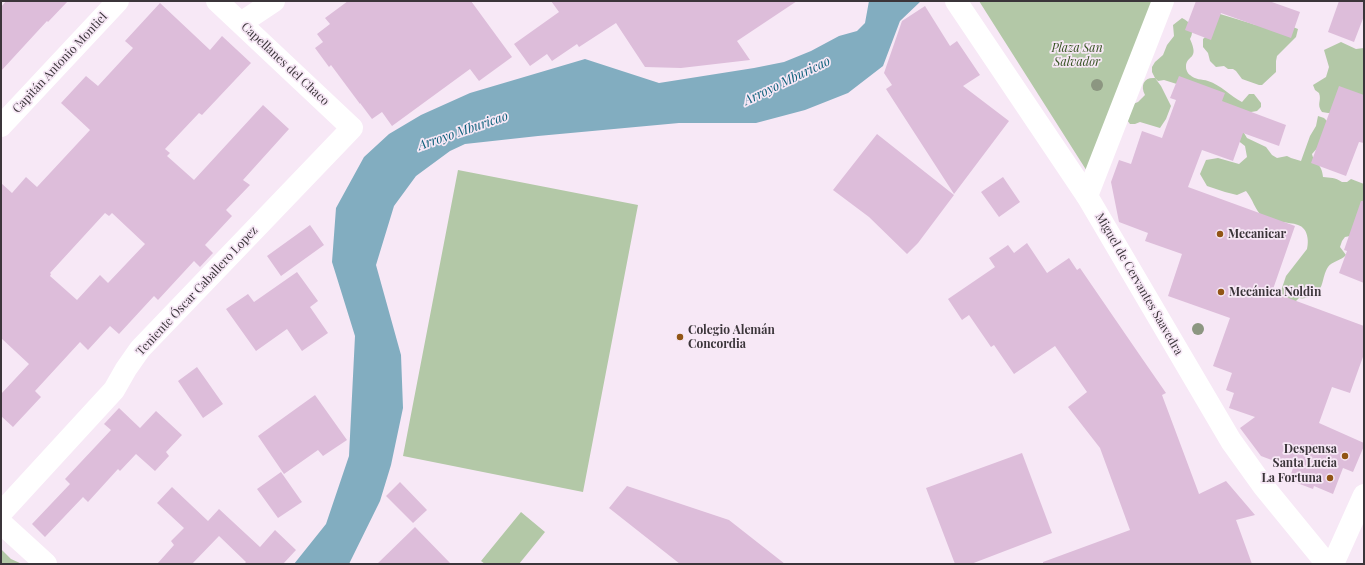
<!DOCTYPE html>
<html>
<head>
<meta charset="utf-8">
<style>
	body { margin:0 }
	#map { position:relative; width:1365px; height:565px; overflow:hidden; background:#f7e8f6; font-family:"Playfair Display",serif }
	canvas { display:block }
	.frame { position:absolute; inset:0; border:2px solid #3b353a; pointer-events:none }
</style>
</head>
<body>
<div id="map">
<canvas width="1365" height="565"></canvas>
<div class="frame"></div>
</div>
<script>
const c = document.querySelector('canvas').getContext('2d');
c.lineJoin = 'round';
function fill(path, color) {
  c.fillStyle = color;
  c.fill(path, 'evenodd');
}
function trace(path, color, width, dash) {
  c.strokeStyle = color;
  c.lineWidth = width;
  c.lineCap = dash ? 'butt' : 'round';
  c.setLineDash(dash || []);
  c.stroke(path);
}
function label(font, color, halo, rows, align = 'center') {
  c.font = font + ' "Playfair Display",serif';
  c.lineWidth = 3.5;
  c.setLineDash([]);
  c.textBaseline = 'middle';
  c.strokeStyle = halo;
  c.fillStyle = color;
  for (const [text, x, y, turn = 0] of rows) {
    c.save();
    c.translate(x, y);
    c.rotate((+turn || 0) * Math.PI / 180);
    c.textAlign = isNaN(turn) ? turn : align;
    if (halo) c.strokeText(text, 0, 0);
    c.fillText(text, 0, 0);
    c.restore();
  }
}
const green = new Path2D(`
	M 979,1 L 1154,1 L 1090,176 Z
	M 1220,14 L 1256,25 L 1268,17 L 1298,29 L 1296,37 L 1277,56 L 1276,61 L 1276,72 L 1262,85 L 1259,85 L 1242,79 L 1236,71 L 1233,69 L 1228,69 L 1224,66 L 1216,67 L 1210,61 L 1208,53 L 1203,47 L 1203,39 L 1209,33 Z
	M 1182,18 C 1191,22 1195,30 1190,39 C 1200,61 1186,54 1186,67 C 1186,70 1188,74 1190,75 C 1195,80 1202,79 1208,81 C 1221,85 1230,96 1242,102 L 1249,94 L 1254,94 L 1261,103 L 1261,107 L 1257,111 L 1251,112 L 1247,114 L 1244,133 L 1247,138 L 1266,147 L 1272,155 L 1277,158 L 1287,156 L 1291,158 L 1301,161 L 1310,136 L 1316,126 L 1318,116 L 1324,118 L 1328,122 L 1319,146 L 1312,154 C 1314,164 1322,163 1323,177 C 1330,178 1335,177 1342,182 L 1347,182 L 1351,179 L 1364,184 L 1364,227 L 1350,236 L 1345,237 L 1342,241 L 1340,247 L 1346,255 C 1341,261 1332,261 1328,267 C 1321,278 1325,291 1311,296 C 1306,298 1303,299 1299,298 L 1295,302 L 1278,296 L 1281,291 L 1286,276 L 1307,249 C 1309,241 1308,228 1298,225 C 1293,223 1287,223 1282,222 C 1276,220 1267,218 1261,215 C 1256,211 1252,198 1246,191 L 1237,195 L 1225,192 L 1207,186 L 1200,174 L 1206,160 L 1218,158 L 1239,164 L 1247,157 L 1245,146 L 1232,136 L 1180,85 L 1164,80 L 1158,81 L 1155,78 L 1161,86 L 1171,106 L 1166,119 L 1160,128 L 1140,122 L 1135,124 L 1130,124 L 1127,120 L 1128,106 L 1138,102 L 1145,95 C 1140,85 1144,77 1155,78 L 1152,72 L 1152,67 L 1155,62 L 1163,55 L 1167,45 L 1174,36 L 1173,25 Z
	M 1341,42 L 1356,49 L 1364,48 L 1364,115 L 1363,115 L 1328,113 L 1322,112 C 1316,104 1322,101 1319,93 L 1315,90 L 1313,85 L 1326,77 L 1329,67 L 1324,50 Z
	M 458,170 L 638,205 L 583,492 L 403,456 Z
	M 521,512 L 545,532 L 519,564 L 485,564 L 481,561 Z
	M 1,549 L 11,559 L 22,564 L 1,564 Z`);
const water = new Path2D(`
	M 869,1 L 921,1 L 900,21 L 883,66 L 848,93 L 805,110 L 756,123 L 679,123 L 538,136 L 465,144 L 450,151 L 416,176 L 394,206 L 376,265 L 401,355 L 403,408 L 391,465 L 380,501 L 349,564 L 294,564 L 326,524 L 349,456 L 355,336 L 332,262 L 336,208 L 364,157 L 389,134 L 421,115 L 470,93 L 585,59 L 659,83 L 754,68 L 784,62 L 811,51 L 839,36 L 857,31 L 865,23 Z`);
const building = new Path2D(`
	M 6,1 L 68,1 L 48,22 L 47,21 L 1,71 L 1,7 Z
	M 348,1 L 471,1 L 512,57 L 479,81 L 470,69 L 392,126 L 382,112 L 372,119 L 360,103 L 360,104 L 331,65 L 329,67 L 315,48 L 323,42 L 317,34 L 330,24 L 325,18 Z
	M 551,1 L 797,1 L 737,41 L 750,60 L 681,68 L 645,67 L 616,23 L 579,47 L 577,44 L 552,61 L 547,54 L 530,66 L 514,44 L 559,12 Z
	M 1196,1 L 1269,1 L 1300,12 L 1291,38 L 1221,13 L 1211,40 L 1185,30 Z
	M 1339,1 L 1364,1 L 1364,16 L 1354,42 L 1328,32 Z
	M 160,3 L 210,50 L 222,36 L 251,63 L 202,115 L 199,113 L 165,149 L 170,153 L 167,156 L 194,180 L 263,105 L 289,129 L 243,180 L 250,185 L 226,210 L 232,216 L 205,245 L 213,253 L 200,267 L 194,261 L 158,300 L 154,296 L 119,334 L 110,326 L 88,350 L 80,342 L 35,391 L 41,397 L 13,427 L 1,416 L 1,394 L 29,364 L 1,338 L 1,183 L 12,193 L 26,177 L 37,187 L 90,130 L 61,103 L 86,76 L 98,86 L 133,48 L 125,41 ZM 105,213 L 109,216 L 112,213 L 145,244 L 108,283 L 100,275 L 77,300 L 50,276 L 51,274 L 50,273 Z
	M 925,6 L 950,46 L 957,41 L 980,75 L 963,86 L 1009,121 L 954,194 L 886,89 L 892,85 L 884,73 L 902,21 Z
	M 1179,76 L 1225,93 L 1222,101 L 1286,125 L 1279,146 L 1243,133 L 1233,161 L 1202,150 L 1188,187 L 1295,226 L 1272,292 L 1364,326 L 1364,354 L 1350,393 L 1332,387 L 1319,423 L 1364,443 L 1364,446 L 1353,472 L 1343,468 L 1333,494 L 1314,486 L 1313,489 L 1289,480 L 1293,468 L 1261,456 L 1240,428 L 1255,417 L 1229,408 L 1234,393 L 1226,390 L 1232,373 L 1213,366 L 1230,318 L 1168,296 L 1182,254 L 1145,241 L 1148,233 L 1119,222 L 1111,182 L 1119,160 L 1131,164 L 1142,131 L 1162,138 L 1176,100 L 1170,98 Z
	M 1339,86 L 1364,95 L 1364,143 L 1359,142 L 1346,176 L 1311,163 Z
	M 877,134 L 954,195 L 918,243 L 907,254 L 869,217 L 833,190 Z
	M 1003,177 L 1020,202 L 999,217 L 981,192 Z
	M 1361,201 L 1364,201 L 1364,283 L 1339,273 L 1347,251 L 1344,250 Z
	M 310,225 L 324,245 L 281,276 L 267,256 Z
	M 1027,243 L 1047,273 L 1069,258 L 1077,270 L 1080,268 L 1139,354 L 1166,393 L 1162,395 L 1199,494 L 1226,481 L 1255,515 L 1236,520 L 1252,564 L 1043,564 L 1043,562 L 1130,530 L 1100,448 L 1068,407 L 1087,392 L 1055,346 L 1014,374 L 994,345 L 991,347 L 969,315 L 962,320 L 948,299 L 995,267 L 989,258 L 1008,245 L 1014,253 Z
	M 297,272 L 318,301 L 310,307 L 328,333 L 302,351 L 287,329 L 256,351 L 226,309 L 248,294 L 254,302 Z
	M 197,367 L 223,404 L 203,418 L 178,381 Z
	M 315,395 L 347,440 L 323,456 L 318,450 L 284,474 L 258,436 Z
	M 119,408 L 140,428 L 156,411 L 182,435 L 166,452 L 169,456 L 155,471 L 136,454 L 120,471 L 118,469 L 88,502 L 83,497 L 45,537 L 32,524 L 70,484 L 65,479 L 111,430 L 104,424 Z
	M 1022,453 L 1052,533 L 971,564 L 955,564 L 926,488 Z
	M 281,472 L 302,502 L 278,518 L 257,489 Z
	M 400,482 L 427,510 L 413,523 L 386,496 Z
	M 627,486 L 729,520 L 785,564 L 680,564 L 609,508 Z
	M 172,487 L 208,521 L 219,509 L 260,547 L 275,530 L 296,550 L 283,564 L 244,564 L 246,562 L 219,536 L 192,564 L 157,564 L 174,545 L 171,541 L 184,528 L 157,503 Z
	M 415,527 L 451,564 L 377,564 Z`);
const minor = new Path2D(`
	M 241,23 L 274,1
	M 1,126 L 118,1
	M 1087,196 L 1163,1
	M 1,513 L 114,390 L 126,369 L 140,349 L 352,128 L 217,1
	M 1,523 L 46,564
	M 1333,564 L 1364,495`);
const tertiary = new Path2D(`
	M 956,1 L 1087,196 L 1231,441 L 1264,487 L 1327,564`);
const trees = [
	[1097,85],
	[1198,329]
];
const markers = [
	[1220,234,4,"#915515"],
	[1221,292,4,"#915515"],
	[680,337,4,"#915515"],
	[1345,456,4,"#915515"],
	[1330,478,4,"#915515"]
];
const parkNames = [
	["Plaza San",1077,48],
	["Salvador",1077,62]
];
const streetNames = [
	["Capitán Antonio Montiel",60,63,-47],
	["Capellanes del Chaco",285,64,43],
	["Miguel de Cervantes Saavedra",1139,284,60],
	["Teniente Óscar Caballero Lopez",197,291,-47]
];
const poiNames = [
	["Mecanicar",1228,234],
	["Mecánica Noldin",1229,292],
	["Colegio Alemán",688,330],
	["Concordia",688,344],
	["Despensa",1337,449,"right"],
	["Santa Lucia",1337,463,"right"],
	["La Fortuna",1322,478,"right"]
];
const waterNames = [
	["Arroyo Mburicao",787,81,-26],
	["Arroyo Mburicao",463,131,-19]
];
fill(green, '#b3c8a7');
fill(water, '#82adc0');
fill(building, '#ddbdda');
trace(minor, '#fff', 22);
trace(tertiary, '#fff', 22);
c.fillStyle = '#8c9681';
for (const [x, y] of trees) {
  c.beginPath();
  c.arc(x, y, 6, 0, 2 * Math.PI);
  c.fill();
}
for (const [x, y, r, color] of markers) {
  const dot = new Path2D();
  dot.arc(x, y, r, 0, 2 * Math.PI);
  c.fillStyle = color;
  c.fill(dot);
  trace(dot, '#f7e8f6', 1.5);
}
label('italic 12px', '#355221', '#f7e8f6', parkNames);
label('12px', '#3b353a', '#f7e8f6', streetNames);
label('bold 12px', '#3b353a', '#f7e8f6', poiNames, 'left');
label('italic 13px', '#0d607b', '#f7e8f6', waterNames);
</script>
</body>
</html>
